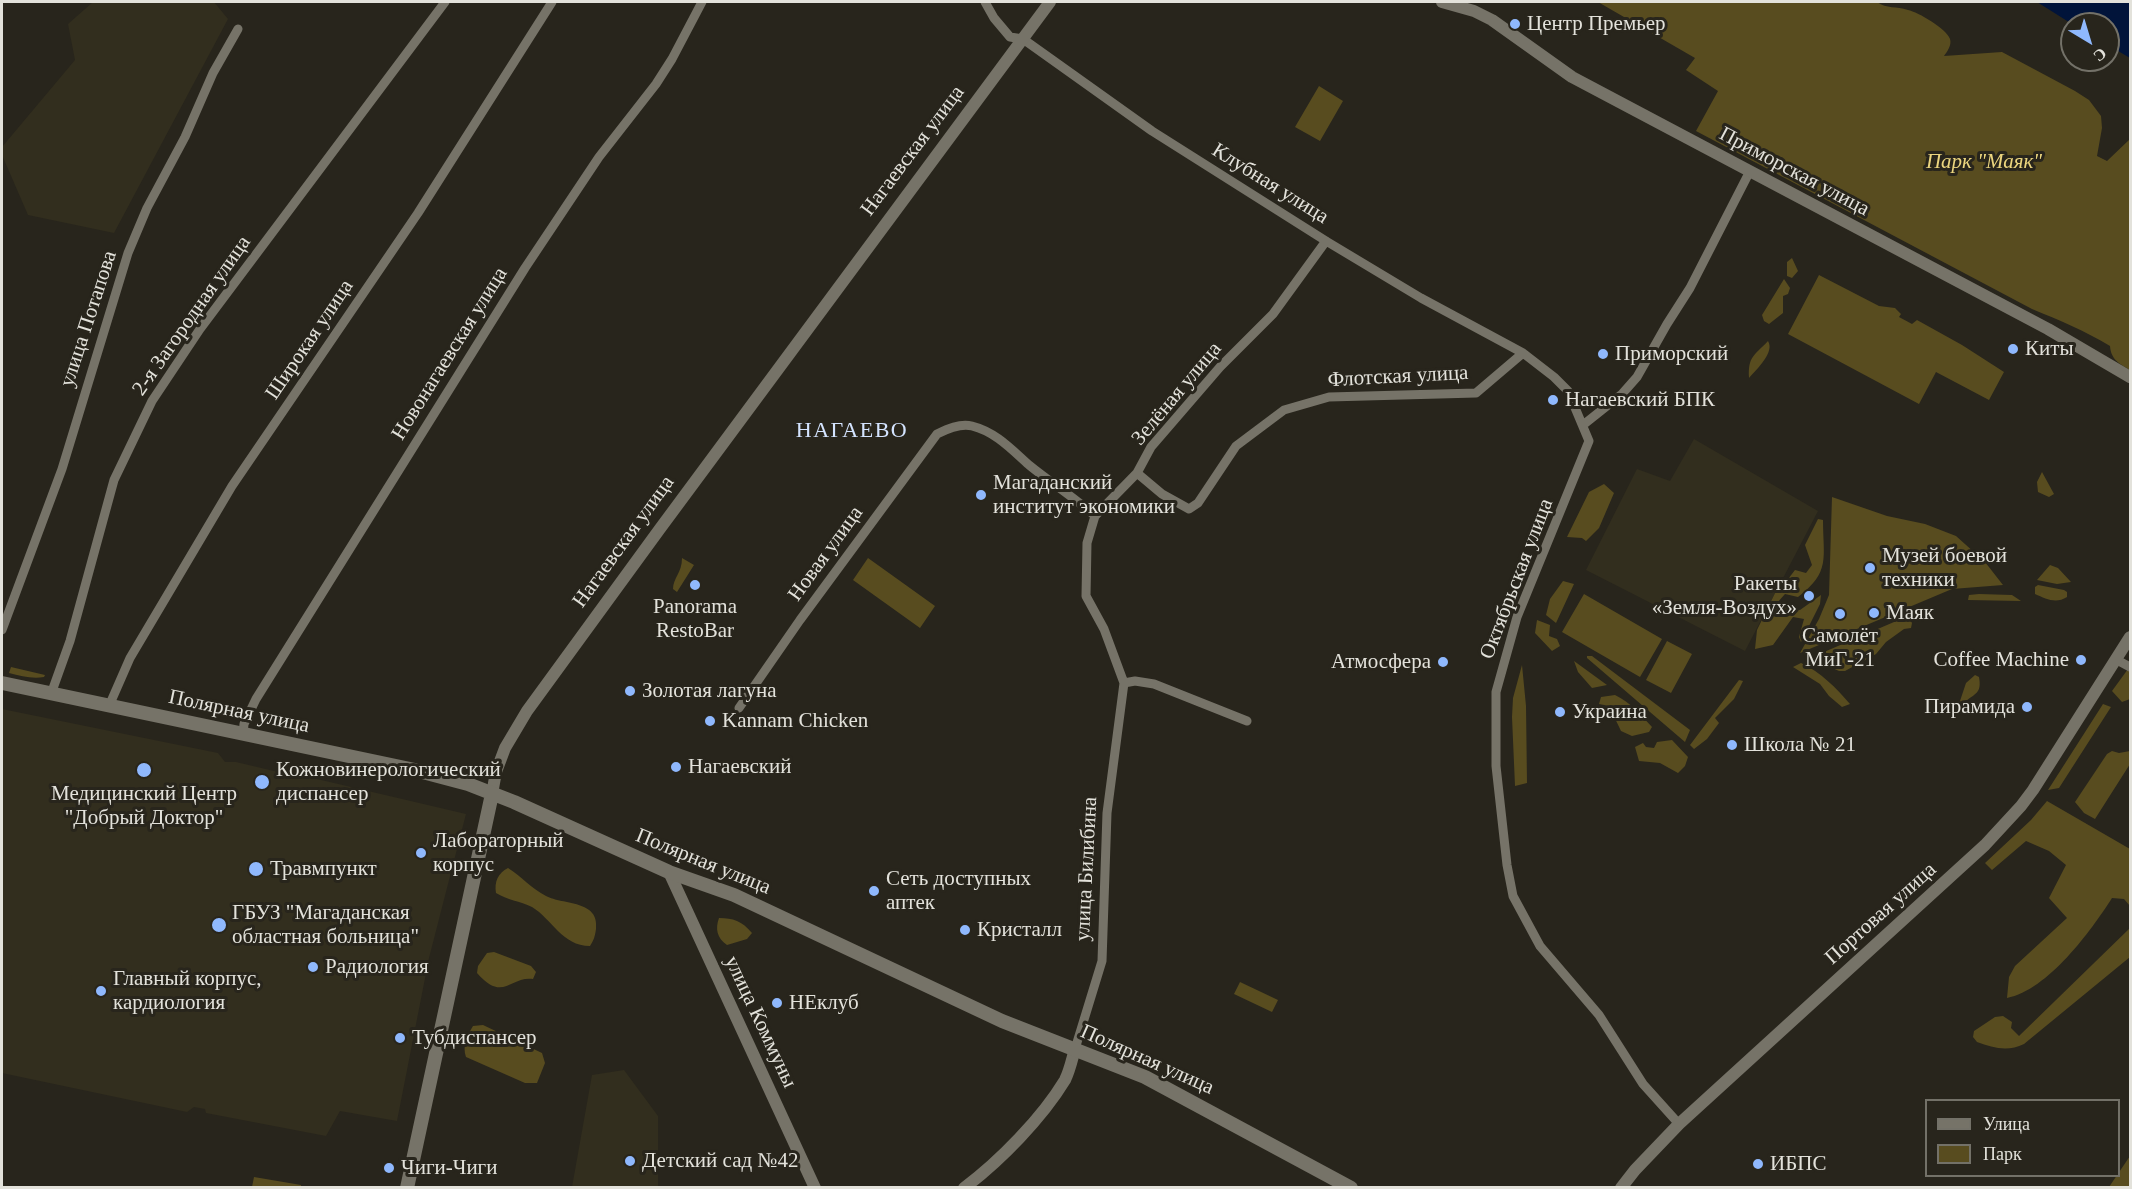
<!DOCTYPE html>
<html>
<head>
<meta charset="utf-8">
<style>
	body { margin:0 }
	#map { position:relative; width:2132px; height:1189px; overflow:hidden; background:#28251c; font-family:"Times New Roman",serif }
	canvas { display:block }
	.frame { position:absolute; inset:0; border:3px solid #e3e2db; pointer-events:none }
	.legend { position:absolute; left:1925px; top:1099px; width:195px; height:78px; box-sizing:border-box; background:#28251c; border:2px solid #737168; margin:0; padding:8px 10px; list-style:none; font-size:18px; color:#e3e2db }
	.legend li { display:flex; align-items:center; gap:12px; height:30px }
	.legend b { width:30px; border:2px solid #737168 }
	.north { position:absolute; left:2060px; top:12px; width:60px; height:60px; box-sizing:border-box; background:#28251c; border:2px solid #737168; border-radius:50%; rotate:142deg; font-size:16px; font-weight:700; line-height:24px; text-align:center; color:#e3e2db }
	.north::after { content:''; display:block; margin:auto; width:21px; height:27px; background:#8fb8fd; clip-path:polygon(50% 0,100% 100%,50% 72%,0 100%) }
</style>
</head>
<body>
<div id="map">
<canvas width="2132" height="1189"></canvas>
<div class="frame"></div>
<ul class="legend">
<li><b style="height:8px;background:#767368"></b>Улица</li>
<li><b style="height:16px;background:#584c1f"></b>Парк</li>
</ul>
<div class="north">С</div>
</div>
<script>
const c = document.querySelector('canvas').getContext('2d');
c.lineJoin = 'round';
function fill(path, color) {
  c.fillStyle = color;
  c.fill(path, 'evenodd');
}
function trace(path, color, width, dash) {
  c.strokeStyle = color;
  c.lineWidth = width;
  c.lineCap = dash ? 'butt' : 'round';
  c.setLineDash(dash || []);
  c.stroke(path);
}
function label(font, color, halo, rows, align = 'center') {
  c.font = font + ' "Times New Roman",serif';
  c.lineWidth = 6;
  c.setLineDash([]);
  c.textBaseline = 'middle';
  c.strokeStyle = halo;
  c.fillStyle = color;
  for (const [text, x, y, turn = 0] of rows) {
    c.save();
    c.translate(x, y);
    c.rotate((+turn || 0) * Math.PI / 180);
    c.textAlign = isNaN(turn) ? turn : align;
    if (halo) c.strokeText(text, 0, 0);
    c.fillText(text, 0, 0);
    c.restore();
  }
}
const built = new Path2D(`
	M 93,2 L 214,2 L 228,19 L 114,233 L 28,215 L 2,155 L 2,147 L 75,60 L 68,24 Z
	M 1694,439 L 1818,511 L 1745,651 L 1586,570 L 1637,469 L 1670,481 Z
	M 2,709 L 218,753 L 225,762 L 236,762 L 295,776 L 317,779 L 466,814 L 429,958 L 397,1121 L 340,1111 L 326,1136 L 206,1113 L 205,1109 L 194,1107 L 187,1112 L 2,1073 Z
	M 624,1070 L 658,1116 L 658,1187 L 572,1187 L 592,1075 Z`);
const green = new Path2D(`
	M 1598,2 L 1877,2 C 1887,9 1896,6 1908,10 C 1918,12 1947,29 1950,39 C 1952,45 1947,52 1944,56 L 2002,52 L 2075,91 L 2089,100 L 2101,116 L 2102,128 L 2097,156 L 2107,161 L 2130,139 L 2130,370 C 2120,364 2111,360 2110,346 C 2085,331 2059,320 2032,309 L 1696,131 L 1718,91 L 1686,70 L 1695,58 Z
	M 1319,86 L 1343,101 L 1320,141 L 1295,127 Z
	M 1792,258 L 1798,271 L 1792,278 L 1787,276 L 1787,262 Z
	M 1819,275 L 1879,306 L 1895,308 L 1901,314 L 1899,317 L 1912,324 L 1917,320 L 1962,345 L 2004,372 L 1989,400 L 1936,372 L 1919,404 L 1788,334 Z
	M 1784,279 L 1790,288 L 1788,294 L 1783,296 L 1783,313 L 1769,324 L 1764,321 L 1762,315 Z
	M 1768,341 C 1775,352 1757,369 1749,378 C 1748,356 1754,356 1768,341 Z
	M 2042,472 L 2054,494 L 2049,497 L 2038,492 L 2037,482 Z
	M 1604,484 L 1614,493 L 1599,528 L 1586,541 L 1582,538 L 1567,537 L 1589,492 Z
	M 1832,497 L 1887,516 L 1925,524 L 1956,536 L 1985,562 L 2003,585 L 1952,589 L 1800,653 L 1819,619 L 1829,595 Z
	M 1818,519 L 1823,520 C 1823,558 1831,572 1798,597 L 1785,594 L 1777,603 L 1785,608 L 1800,610 L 1821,595 L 1820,604 L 1801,642 L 1799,637 L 1804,619 L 1793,617 L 1773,645 L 1755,649 L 1757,630 L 1779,585 L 1785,583 L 1795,570 L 1806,573 L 1812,565 L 1805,545 Z
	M 682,558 L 694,565 L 677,592 L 673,589 C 673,578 682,573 682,558 Z
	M 868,558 L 935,606 L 920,628 L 853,580 Z
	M 2050,565 L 2058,568 L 2071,582 L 2057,584 L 2037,580 Z
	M 1563,581 L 1574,584 L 1556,623 L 1546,615 L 1550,599 Z
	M 2038,585 L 2064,590 L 2067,592 L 2067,597 C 2056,604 2046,599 2035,594 L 2035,587 Z
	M 1584,594 L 1662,639 L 1640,677 L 1562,632 Z
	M 1979,594 L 2012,595 L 2021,601 L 1968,600 L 1969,595 Z
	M 1908,616 L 1912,623 L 1911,628 L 1904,629 L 1886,642 L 1876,654 L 1845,671 L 1839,671 L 1810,658 Z
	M 1537,620 L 1550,625 L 1549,636 L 1557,639 L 1560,646 L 1552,651 L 1535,633 Z
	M 1667,641 L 1692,654 L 1671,693 L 1646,680 Z
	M 1587,656 L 1592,656 L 1690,730 L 1685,742 L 1587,658 Z
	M 1574,661 L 1607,685 L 1592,688 L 1578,672 Z
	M 1801,663 C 1821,672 1836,688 1850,704 L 1842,707 L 1829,696 L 1820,684 L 1793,667 Z
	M 1522,665 L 1526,706 L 1527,783 L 1515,786 L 1512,717 L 1513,698 Z
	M 11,667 L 45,675 L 44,677 C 32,679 21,676 9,673 Z
	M 2128,669 L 2130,671 L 2130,699 L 2122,702 L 2112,691 Z
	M 1975,675 L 1979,677 C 1982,694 1975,693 1965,702 C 1961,706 1958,711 1956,716 L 1953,715 L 1952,711 L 1960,701 L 1966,683 Z
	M 1739,680 L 1743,681 L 1734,699 L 1715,718 L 1719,723 L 1707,739 L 1694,749 L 1690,745 Z
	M 1615,695 C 1630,702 1641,715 1652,727 L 1649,732 L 1632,736 L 1621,731 L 1609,706 L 1599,704 L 1601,697 Z
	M 2103,704 L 2111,707 L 2059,788 L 2048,790 Z
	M 1672,740 L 1688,757 L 1685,766 L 1678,773 L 1660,763 L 1639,761 L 1635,747 L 1643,743 L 1646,747 L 1654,748 L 1657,742 Z
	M 2112,751 L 2119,753 L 2130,751 L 2130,764 L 2095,819 L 2084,813 L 2075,802 L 2107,754 Z
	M 2047,801 L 2130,849 L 2130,906 L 2124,899 L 2112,898 C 2091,931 2048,990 2007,998 L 2009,977 L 2015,966 L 2067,918 L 2049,898 L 2066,865 L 2049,851 L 2026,841 L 1992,870 L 1985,863 L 2031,820 Z
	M 508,868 C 521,876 532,889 546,896 C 563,905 600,900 596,929 C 595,936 594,940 590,946 C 562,946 552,919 532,907 C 520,901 507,900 496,893 C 494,882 498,873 508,868 Z
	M 719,918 C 733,918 742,921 752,933 L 747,939 L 727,945 C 717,938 715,929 719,918 Z
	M 2130,928 L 2130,957 L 2024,1044 C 2008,1052 1993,1048 1977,1042 L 1973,1037 L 1974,1031 L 1995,1017 L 2003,1016 L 2012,1022 L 2011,1028 L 2019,1036 Z
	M 494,952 L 531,966 L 536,972 L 533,979 C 510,976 503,1003 477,973 L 478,966 L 487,953 Z
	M 1240,982 L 1278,1000 L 1272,1012 L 1234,994 Z
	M 483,1025 L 542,1053 L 545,1063 L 537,1083 L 525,1083 L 466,1057 C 462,1046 467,1036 473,1026 Z
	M 2130,1156 L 2130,1187 L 2109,1187 Z
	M 254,1177 L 301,1185 L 301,1187 L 252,1187 Z`);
const water = new Path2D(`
	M 2037,2 L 2130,2 L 2130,58 L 2108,45 L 2108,24 L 2072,24 Z`);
const minor = new Path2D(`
	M 985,2 L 994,18 L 1010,37 L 1023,39 L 1152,131 L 1326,241 L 1421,298 L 1523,353 L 1554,377 L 1568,391 L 1589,441 L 1517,617 L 1496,692 L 1496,766 L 1507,865 L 1513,896 L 1540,946 L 1599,1015 L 1643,1084 L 1679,1124
	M 1583,425 L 1622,394 L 1637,377 L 1667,324 L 1690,288 L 1750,171
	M 1137,473 L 1162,494 L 1189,509 L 1198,503 L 1236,446 L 1284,410 L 1329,397 L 1476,393 L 1523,353
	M 2,630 L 62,469 L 128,253 L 147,208 L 185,137 L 213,73 L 238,29
	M 2117,660 L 2130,667
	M 1124,683 L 1135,681 L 1154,684 L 1247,721
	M 51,694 L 70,641 L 114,480 L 152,401 L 200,329 L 445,2
	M 109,706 L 130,658 L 232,486 L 418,213 L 552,2
	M 739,708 L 800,620 L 937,434 C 947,429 960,423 972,426 C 996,432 1012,450 1029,465 C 1051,483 1074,497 1095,516 L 1137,473 L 1151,447 L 1220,367 L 1273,314 L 1326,241
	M 243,734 L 244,724 L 256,699 L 525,268 L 599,157 L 656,84 L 672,59 L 702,2
	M 1075,1049 L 1102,961 L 1107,813 L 1124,683 L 1104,629 L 1086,596 L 1087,543 L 1095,516`);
const tertiary = new Path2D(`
	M 1442,2 L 1474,11 L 1492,20 L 1572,77 L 2048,329 L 2130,377
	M 492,794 L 496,772 L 505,748 L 527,711 L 659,530 L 1050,2
	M 669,872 L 815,1188
	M 964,1188 C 1000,1161 1042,1118 1065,1080 C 1070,1070 1072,1059 1075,1049
	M 1621,1188 L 1635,1170 L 1679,1124 L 1985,845 L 2021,806 L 2033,790 L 2130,637`);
const secondary = new Path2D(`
	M 2,683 L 415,770 L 468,784 L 514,802 L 669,872 L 734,895 L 1002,1021 L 1145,1077 L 1351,1188
	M 407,1188 L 492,794`);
const markers = [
	[1515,24,6,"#8fb8fd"],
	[2013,349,6,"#8fb8fd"],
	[1603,354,6,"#8fb8fd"],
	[1553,400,6,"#8fb8fd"],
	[981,495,6,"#8fb8fd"],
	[1870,568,6,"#8fb8fd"],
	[695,585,6,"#8fb8fd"],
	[1809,596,6,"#8fb8fd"],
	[1874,613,6,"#8fb8fd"],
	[1840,614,6,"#8fb8fd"],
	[2081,660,6,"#8fb8fd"],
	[1443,662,6,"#8fb8fd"],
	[630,691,6,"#8fb8fd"],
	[2027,707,6,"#8fb8fd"],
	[1560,712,6,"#8fb8fd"],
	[710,721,6,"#8fb8fd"],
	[1732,745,6,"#8fb8fd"],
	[676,767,6,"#8fb8fd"],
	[144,770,8,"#8fb8fd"],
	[262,782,8,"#8fb8fd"],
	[421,853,6,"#8fb8fd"],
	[256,869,8,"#8fb8fd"],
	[874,891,6,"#8fb8fd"],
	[219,925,8,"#8fb8fd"],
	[965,930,6,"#8fb8fd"],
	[313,967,6,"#8fb8fd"],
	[101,991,6,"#8fb8fd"],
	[777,1003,6,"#8fb8fd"],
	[400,1038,6,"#8fb8fd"],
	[630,1161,6,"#8fb8fd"],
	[1758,1164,6,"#8fb8fd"],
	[389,1168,6,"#8fb8fd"]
];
const poiNames = [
	["Центр Премьер",1527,24],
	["Киты",2025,349],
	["Приморский",1615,354],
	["Нагаевский БПК",1565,400],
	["Магаданский",993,483],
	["институт экономики",993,507],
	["Музей боевой",1882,556],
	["техники",1882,580],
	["Ракеты",1797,584,"right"],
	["«Земля-Воздух»",1797,608,"right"],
	["Panorama",695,607,"center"],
	["RestoBar",695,631,"center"],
	["Маяк",1886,613],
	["Самолёт",1840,636,"center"],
	["МиГ-21",1840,660,"center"],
	["Coffee Machine",2069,660,"right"],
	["Атмосфера",1431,662,"right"],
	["Золотая лагуна",642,691],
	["Пирамида",2015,707,"right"],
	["Украина",1572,712],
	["Kannam Chicken",722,721],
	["Школа № 21",1744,745],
	["Нагаевский",688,767],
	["Кожновинерологический",276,770],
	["диспансер",276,794],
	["Медицинский Центр",144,794,"center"],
	["\"Добрый Доктор\"",144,818,"center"],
	["Лабораторный",433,841],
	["корпус",433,865],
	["Травмпункт",270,869],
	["Сеть доступных",886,879],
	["аптек",886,903],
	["ГБУЗ \"Магаданская",232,913],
	["областная больница\"",232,937],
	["Кристалл",977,930],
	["Радиология",325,967],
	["Главный корпус,",113,979],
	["кардиология",113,1003],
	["НЕклуб",789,1003],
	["Тубдиспансер",412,1038],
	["Детский сад №42",642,1161],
	["ИБПС",1770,1164],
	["Чиги-Чиги",401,1168]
];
const streetNames = [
	["Нагаевская улица",913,151,-53],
	["Приморская улица",1794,172,28],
	["Клубная улица",1270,184,32],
	["2-я Загородная улица",192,316,-55],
	["улица Потапова",89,319,-72],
	["Широкая улица",310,340,-56],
	["Новонагаевская улица",450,354,-58],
	["Флотская улица",1398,377,-3],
	["Зелёная улица",1177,394,-50],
	["Нагаевская улица",624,542,-54],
	["Новая улица",826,554,-54],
	["Октябрьская улица",1517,579,-69],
	["Полярная улица",239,712,12],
	["Полярная улица",703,862,22],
	["улица Билибина",1087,869,-87],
	["Портовая улица",1881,914,-42],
	["улица Коммуны",760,1022,65],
	["Полярная улица",1147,1060,24]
];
const parkNames = [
	["Парк \"Маяк\"",1984,162]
];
const neighbourhoodNames = [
	["НАГАЕВО",852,431]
];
fill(built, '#322e1e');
fill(green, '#584c1f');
fill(water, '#01143a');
trace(minor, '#767368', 9);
trace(tertiary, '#767368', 12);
trace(secondary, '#767368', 14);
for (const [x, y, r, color] of markers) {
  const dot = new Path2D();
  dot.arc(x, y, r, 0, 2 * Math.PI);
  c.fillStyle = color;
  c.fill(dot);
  trace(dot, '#28251c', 2);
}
label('21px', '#e3e2db', '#28251c', poiNames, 'left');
label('21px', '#e3e2db', '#28251c', streetNames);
label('italic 21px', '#ebd57e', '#28251c', parkNames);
c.letterSpacing = '1.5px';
label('22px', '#d4e4ff', '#28251c', neighbourhoodNames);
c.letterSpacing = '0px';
</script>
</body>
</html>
